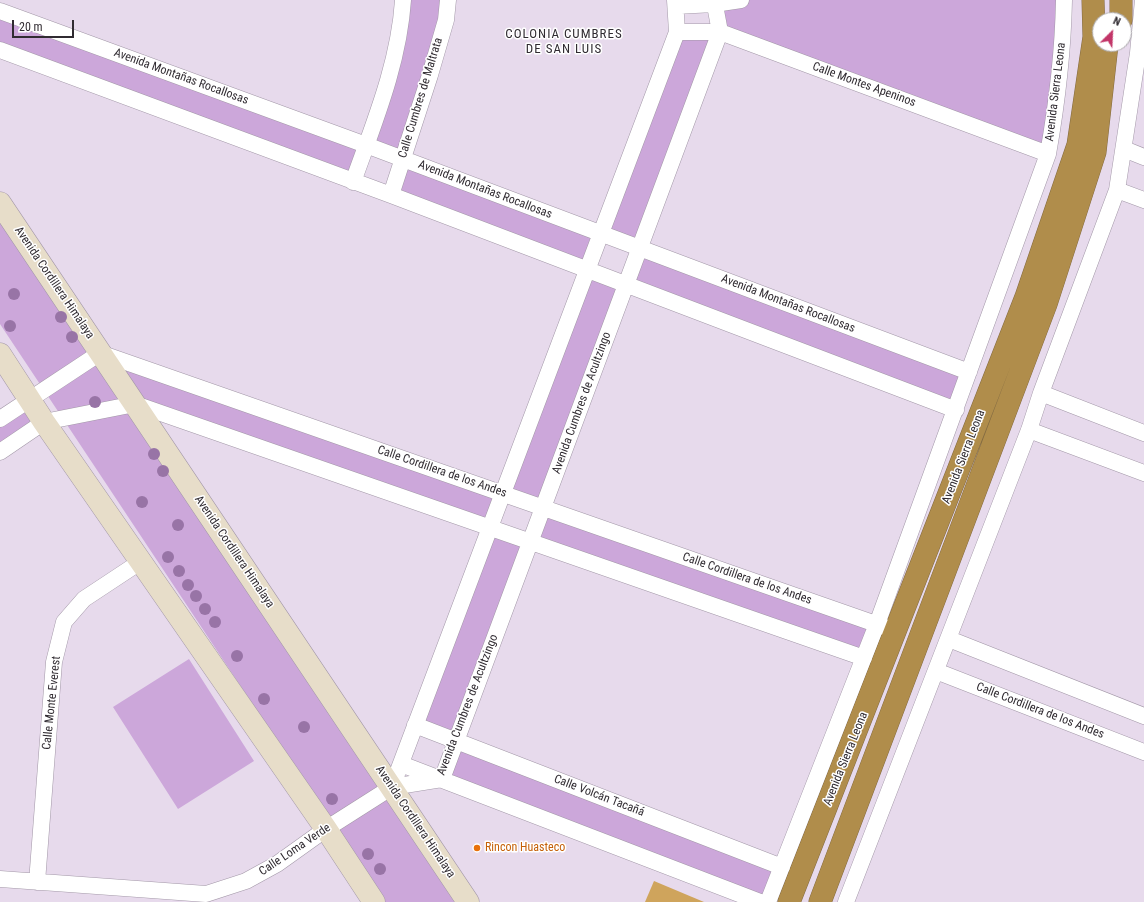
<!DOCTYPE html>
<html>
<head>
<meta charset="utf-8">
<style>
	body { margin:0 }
	#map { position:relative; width:1144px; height:902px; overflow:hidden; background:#e7daec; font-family:"Roboto Condensed",sans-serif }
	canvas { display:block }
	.north { position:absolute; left:1092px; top:12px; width:40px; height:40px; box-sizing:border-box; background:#fff; border:1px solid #acaaad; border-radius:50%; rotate:24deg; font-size:11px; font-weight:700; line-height:16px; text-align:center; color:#302b31 }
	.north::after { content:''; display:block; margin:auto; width:14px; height:18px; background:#c23568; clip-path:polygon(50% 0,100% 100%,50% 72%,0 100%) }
	.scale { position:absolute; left:12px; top:20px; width:62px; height:18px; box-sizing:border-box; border:2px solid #302b31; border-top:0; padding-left:5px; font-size:12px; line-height:14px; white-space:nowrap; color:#302b31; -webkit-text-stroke:3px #fff; paint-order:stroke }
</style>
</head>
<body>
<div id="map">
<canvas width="1144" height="902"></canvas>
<div class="north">N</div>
<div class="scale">20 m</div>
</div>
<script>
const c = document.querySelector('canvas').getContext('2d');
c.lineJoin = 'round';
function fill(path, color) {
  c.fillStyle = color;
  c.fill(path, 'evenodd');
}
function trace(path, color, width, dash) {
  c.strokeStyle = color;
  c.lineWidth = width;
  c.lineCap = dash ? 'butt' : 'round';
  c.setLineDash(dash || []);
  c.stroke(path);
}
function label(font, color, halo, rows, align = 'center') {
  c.font = font + ' "Roboto Condensed",sans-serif';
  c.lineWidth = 3;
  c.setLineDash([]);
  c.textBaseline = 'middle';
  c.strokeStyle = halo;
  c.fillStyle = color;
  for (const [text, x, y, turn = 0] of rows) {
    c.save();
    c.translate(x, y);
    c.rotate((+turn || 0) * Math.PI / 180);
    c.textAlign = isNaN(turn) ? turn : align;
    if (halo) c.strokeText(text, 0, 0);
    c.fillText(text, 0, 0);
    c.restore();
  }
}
const green = new Path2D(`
	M 403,0 L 448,0 L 403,158 L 601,234 L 677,32 L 720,32 L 714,5 L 741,0 L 1064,0 L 1048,154 L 720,32 L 640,248 L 969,372 L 956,410 L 626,285 L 543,507 L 877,624 L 864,658 L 531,542 L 457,741 L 782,867 L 768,902 L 442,779 L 456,741 L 415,725 L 490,528 L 135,404 L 100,353 L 503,493 L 587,270 L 391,195 L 403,159 L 366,145 L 353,182 L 0,50 L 0,11 L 366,145 ZM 601,234 L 640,248 L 626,285 L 587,270 ZM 503,494 L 543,508 L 530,542 L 490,527 Z
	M 0,214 L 458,902 L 384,902 L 0,324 Z
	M 30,400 L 44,422 L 0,452 L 0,419 Z
	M 189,659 L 254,761 L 178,809 L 113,707 Z`);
const building = new Path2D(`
	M 654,881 L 704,902 L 645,902 Z`);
const street = new Path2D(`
	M 676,6 L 714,4 L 741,0
	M 0,11 L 366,145 L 969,372
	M 677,32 L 720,32 L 1048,154
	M 0,50 L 391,195 L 956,410
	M 1124,149 L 1144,157
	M 353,182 C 374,123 399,63 403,0
	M 1117,190 L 1144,200
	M 391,195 L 430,75 L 446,20 L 448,0
	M 1041,393 L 1144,433
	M 0,419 L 100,353 L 896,631
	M 1029,430 L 1144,473
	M 0,452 L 44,422 L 135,404 L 864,658
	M 949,639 L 1144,716
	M 936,671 L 1144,752
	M 415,725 L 782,867
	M 401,764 L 760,902
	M 392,787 L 677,32 L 675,0
	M 0,879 L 206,894 L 246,881 L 277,864 L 326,829 L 392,787 L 442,779 L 720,32 L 714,0
	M 37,882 L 54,662 L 64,622 L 84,599 L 140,562
	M 768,902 L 877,624 L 1048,154 C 1057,103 1063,52 1064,0
	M 846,902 L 1029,430 L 1041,393 L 1117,190 L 1138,53 L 1143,0`);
const secondary = new Path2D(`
	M 0,203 L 468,902
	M 0,354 L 44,422 L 326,829 L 374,902`);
const highway = new Path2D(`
	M 1121,0 L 1121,20
	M 789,902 L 1026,297 L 1078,145 L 1094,37 L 1093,0
	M 820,902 L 1046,304 L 1095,152 L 1107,45`);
const trees = [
	[14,294],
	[61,317],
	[10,326],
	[72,337],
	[95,402],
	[154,454],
	[163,471],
	[142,502],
	[178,525],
	[168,557],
	[179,571],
	[188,585],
	[196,596],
	[205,609],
	[215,622],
	[237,656],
	[264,699],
	[304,727],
	[332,799],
	[368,854],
	[380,869]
];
const markers = [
	[477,848,4,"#e8710a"]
];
const streetNames = [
	["Avenida Montañas Rocallosas",181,77,20],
	["Calle Montes Apeninos",864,85,20],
	["Avenida Sierra Leona",1056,92,-83],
	["Calle Cumbres de Maltrata",421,98,-73],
	["Avenida Montañas Rocallosas",485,190,21],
	["Avenida Cordillera Himalaya",54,283,56],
	["Avenida Montañas Rocallosas",788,304,21],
	["Avenida Cumbres de Acultzingo",582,403,-70],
	["Avenida Sierra Leona",964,457,-69],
	["Calle Cordillera de los Andes",442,472,19],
	["Avenida Cordillera Himalaya",234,552,56],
	["Calle Cordillera de los Andes",747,579,19],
	["Calle Monte Everest",52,703,-84],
	["Avenida Cumbres de Acultzingo",468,705,-69],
	["Calle Cordillera de los Andes",1040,711,21],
	["Avenida Sierra Leona",846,759,-68],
	["Calle Volcán Tacañá",599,796,21],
	["Avenida Cordillera Himalaya",415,822,56],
	["Calle Loma Verde",295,850,-34]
];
const foodNames = [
	["Rincon Huasteco",485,848]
];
const neighbourhoodNames = [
	["COLONIA CUMBRES",564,35],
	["DE SAN LUIS",564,50]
];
fill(green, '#cca7da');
fill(building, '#cfa45c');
trace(street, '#a398a8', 17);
trace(secondary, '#a398a8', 23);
trace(highway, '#836b42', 23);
trace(street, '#fff', 16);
trace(secondary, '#e7ddc9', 22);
trace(highway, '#b08d4b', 22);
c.fillStyle = '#9874a6';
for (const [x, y] of trees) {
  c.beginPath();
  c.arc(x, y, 6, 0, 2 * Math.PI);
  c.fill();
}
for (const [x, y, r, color] of markers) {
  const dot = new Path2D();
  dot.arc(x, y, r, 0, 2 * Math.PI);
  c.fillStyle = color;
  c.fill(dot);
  trace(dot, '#fff', 1.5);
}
label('12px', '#302b31', '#fff', streetNames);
label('12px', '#c56008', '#fff', foodNames, 'left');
c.letterSpacing = '1px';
label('13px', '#302b31', '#fff', neighbourhoodNames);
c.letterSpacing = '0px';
</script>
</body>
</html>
